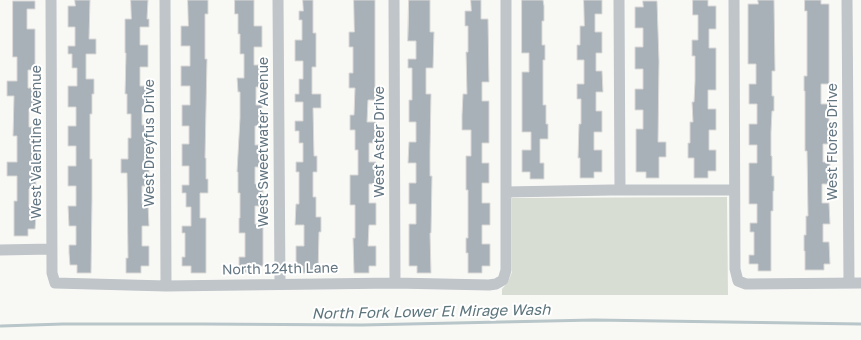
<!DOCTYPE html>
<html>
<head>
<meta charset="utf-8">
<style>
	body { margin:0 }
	canvas { display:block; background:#f8f8f5 }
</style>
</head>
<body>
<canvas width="861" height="340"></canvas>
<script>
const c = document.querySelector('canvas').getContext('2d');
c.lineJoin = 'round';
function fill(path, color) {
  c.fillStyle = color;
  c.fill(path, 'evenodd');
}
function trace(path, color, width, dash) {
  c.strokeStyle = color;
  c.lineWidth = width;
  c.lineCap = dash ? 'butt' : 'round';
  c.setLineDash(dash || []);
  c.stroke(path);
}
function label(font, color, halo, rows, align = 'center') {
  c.font = font + ' "Golos Text",sans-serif';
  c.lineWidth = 4;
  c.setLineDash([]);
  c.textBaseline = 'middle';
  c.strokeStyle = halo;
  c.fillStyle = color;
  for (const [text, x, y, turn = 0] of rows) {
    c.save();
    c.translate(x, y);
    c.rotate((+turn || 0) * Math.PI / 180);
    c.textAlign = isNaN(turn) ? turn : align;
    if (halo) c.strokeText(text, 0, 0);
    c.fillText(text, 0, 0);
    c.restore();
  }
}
const green = new Path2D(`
	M 727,197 L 728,295 L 502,295 L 502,289 L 508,282 L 512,272 L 512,198 Z`);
const stream = new Path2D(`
	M 1,326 L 63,324 L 202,324 L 362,325 L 594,320 L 861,324`);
const building = new Path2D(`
	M 75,0 L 90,0 L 89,39 L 96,39 L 96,54 L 86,54 L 86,79 L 94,79 L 94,94 L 92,94 L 92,114 L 90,114 L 90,159 L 92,159 L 92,199 L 91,273 L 77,273 L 77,265 L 70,265 L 69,253 L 69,245 L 76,245 L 76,226 L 69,226 L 68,206 L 76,206 L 76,186 L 68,186 L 68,166 L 76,166 L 76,146 L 68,146 L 68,126 L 76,126 L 76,107 L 68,107 L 68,86 L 77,86 L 77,68 L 72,68 L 72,54 L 68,54 L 68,46 L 75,46 L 75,27 L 68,27 L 68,6 L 75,6 Z
	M 131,0 L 148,0 L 147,19 L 149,19 L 149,27 L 140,27 L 140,45 L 148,45 L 148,67 L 140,67 L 140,86 L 149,86 L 149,107 L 142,107 L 142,125 L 145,125 L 145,138 L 149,138 L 149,186 L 142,186 L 142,204 L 148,204 L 149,226 L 142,226 L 142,246 L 149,246 L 149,266 L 141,266 L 141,273 L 126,273 L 126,258 L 128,258 L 127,173 L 121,173 L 121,159 L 128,159 L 128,138 L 131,138 L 131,114 L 127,114 L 127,94 L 125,94 L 126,53 L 125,53 L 125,19 L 131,19 Z
	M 188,0 L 208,0 L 208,14 L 205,14 L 205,59 L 207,59 L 205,158 L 206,158 L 206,179 L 208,179 L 208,193 L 200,193 L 200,218 L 206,218 L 206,273 L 191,273 L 191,266 L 182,266 L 182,257 L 185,257 L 185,233 L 182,233 L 182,226 L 191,226 L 191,207 L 186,207 L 186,193 L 182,193 L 182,185 L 189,185 L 189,166 L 182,166 L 182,144 L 189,144 L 189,126 L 182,126 L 182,105 L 190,105 L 190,86 L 181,86 L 181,66 L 190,66 L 190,46 L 181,46 L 181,26 L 188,26 Z
	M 235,0 L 254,0 L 254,26 L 262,26 L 262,47 L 254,47 L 254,65 L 262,65 L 262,87 L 256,87 L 256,105 L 262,105 L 262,126 L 255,126 L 255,145 L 262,145 L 262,167 L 255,167 L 255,184 L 263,184 L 263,206 L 255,206 L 255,224 L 263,224 L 263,266 L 255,266 L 255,273 L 239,272 L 239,257 L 245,257 L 245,233 L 239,233 L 239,218 L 240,218 L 240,193 L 238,193 L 238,172 L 237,172 L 240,118 L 240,92 L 238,92 L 237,78 L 244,78 L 244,54 L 240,54 L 240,34 L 238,34 L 238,14 L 235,14 Z
	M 303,0 L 313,0 L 313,33 L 316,33 L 316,67 L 312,67 L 312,94 L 321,94 L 321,108 L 313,108 L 314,156 L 317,156 L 317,172 L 313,172 L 313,197 L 316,197 L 316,217 L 321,217 L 321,232 L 319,232 L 318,273 L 303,273 L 303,266 L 296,266 L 296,246 L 304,246 L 304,225 L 295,225 L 296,204 L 299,204 L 299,172 L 296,172 L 296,162 L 303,162 L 303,143 L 299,143 L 299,131 L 295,131 L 295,121 L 303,121 L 303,102 L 295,102 L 295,94 L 299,94 L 299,79 L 303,79 L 303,61 L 295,61 L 295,40 L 302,40 L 302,20 L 299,20 L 299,11 L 303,11 Z
	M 354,0 L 375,0 L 375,100 L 368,100 L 367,122 L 376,122 L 376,143 L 369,143 L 369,162 L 376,162 L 376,184 L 369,184 L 369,203 L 376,203 L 376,225 L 369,225 L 368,246 L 376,246 L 376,266 L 369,266 L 369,273 L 354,273 L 353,238 L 355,238 L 355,205 L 350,205 L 350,175 L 358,175 L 358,150 L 355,150 L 355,130 L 350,130 L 350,115 L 354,115 L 355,88 L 349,88 L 349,73 L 353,73 L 353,47 L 349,47 L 349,32 L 354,32 Z
	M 409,0 L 430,0 L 430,32 L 434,32 L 433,68 L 426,68 L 426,94 L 431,94 L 430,151 L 430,176 L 432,176 L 431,233 L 430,233 L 431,273 L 417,273 L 417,266 L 409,266 L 409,224 L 416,224 L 416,204 L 409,204 L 409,183 L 416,183 L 416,163 L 408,163 L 409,142 L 416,142 L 416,122 L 409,122 L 409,100 L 412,100 L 412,68 L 408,68 L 408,59 L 416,59 L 416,41 L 408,41 Z
	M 471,0 L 481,0 L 481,19 L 488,19 L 489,82 L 482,82 L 482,101 L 489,101 L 489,143 L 482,143 L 482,163 L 489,163 L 489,183 L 482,183 L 482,203 L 490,203 L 490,225 L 482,225 L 482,244 L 490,244 L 490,266 L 482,266 L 482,273 L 468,273 L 468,253 L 466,253 L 466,238 L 468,238 L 468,190 L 466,190 L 466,156 L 471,156 L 471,130 L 462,130 L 462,115 L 463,94 L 467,94 L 466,52 L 468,52 L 468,26 L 465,26 L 465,11 L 471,11 Z
	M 522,0 L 543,0 L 544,6 L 544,21 L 542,21 L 542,45 L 545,45 L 545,60 L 543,60 L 543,105 L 546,105 L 546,124 L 548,124 L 548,139 L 540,139 L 540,163 L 544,163 L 544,179 L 530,179 L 530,172 L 522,172 L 522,150 L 531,150 L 531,132 L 522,132 L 522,72 L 529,72 L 529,53 L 522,53 Z
	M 584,0 L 602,0 L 602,14 L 595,14 L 595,32 L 602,32 L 602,53 L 596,53 L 596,71 L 602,71 L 603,92 L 596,92 L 596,111 L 602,111 L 602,132 L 594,132 L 594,150 L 602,150 L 602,172 L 594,172 L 594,178 L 580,178 L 580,158 L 578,158 L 579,124 L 581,124 L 581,99 L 577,99 L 577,84 L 584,84 L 584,60 L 577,60 L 577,45 L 580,45 L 580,26 L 584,26 Z
	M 693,0 L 708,0 L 708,6 L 716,6 L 716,29 L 709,29 L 709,48 L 716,48 L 716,90 L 708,90 L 708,109 L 716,109 L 716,130 L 709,130 L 709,150 L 716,150 L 716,171 L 708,171 L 708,178 L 694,178 L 694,158 L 688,158 L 688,143 L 690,143 L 690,122 L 693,122 L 692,102 L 694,102 L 695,81 L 695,56 L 692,56 L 692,40 L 698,40 L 698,15 L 693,15 Z
	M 758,0 L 774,0 L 775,71 L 772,71 L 772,96 L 774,96 L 774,111 L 772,111 L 771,132 L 771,156 L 772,156 L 772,176 L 774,176 L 774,191 L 773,191 L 773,211 L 771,211 L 771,271 L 758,271 L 758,264 L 749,264 L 749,255 L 754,255 L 754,232 L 750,232 L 750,223 L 757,223 L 757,204 L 749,204 L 749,163 L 757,163 L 757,145 L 749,145 L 749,124 L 757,124 L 757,104 L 749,104 L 749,84 L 756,84 L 756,64 L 748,64 L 748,4 L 758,4 Z
	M 805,0 L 821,0 L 821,4 L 829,4 L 829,84 L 821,84 L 821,104 L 829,104 L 829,144 L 823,144 L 823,162 L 830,162 L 830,184 L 822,184 L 822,203 L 829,203 L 830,224 L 823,224 L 823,242 L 829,242 L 830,264 L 824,264 L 824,270 L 805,270 L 805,251 L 804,251 L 804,235 L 806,235 L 806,216 L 808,216 L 807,151 L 805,151 L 805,91 L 804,91 L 804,76 L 807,76 L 807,11 L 805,11 Z
	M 13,1 L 35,1 L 35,9 L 27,9 L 27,29 L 35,29 L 35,70 L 28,70 L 28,88 L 35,88 L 35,109 L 29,109 L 29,127 L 35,127 L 36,189 L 29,189 L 29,207 L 36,207 L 36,216 L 35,229 L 28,229 L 28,236 L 14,236 L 14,201 L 17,201 L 17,176 L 7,176 L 7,162 L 17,162 L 17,136 L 13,136 L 14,96 L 7,96 L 7,81 L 17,81 L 17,57 L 13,57 Z
	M 643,1 L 657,1 L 659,61 L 658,142 L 666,142 L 666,157 L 659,157 L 659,178 L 646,178 L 646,172 L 636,172 L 636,129 L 643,129 L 643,110 L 635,110 L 635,89 L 643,89 L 643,69 L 635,69 L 635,47 L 643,47 L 643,28 L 635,28 L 635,7 L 643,7 Z`);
const minor = new Path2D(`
	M 51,0 L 52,273 L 55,283 L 166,286 L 395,283 L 489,285 L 496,284 L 503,280 L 506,270 L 506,0
	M 165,0 L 166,286
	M 278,0 L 280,284
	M 394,0 L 395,283
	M 619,0 L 620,190
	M 734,0 L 735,269 L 738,281 L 746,284 L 861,283
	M 847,0 L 849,283
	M 506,192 L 611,190 L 734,190
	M 0,250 L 52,249`);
const streetNames = [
	["West Valentine Avenue",37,142,-90],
	["West Sweetwater Avenue",264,142,-90],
	["West Aster Drive",380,142,-90],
	["West Flores Drive",833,142,-90],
	["West Dreyfus Drive",150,143,-90],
	["North 124th Lane",280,269,-1]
];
const waterNames = [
	["North Fork Lower El Mirage Wash",431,312,-1]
];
fill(green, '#d8ddd4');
trace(stream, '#b8c6c9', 3);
fill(building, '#a8b1b7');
trace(building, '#dad9d7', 1);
trace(minor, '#c0c5c9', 11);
label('14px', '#627581', '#fff', streetNames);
label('italic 15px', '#5d757c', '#fff', waterNames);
</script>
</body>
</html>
